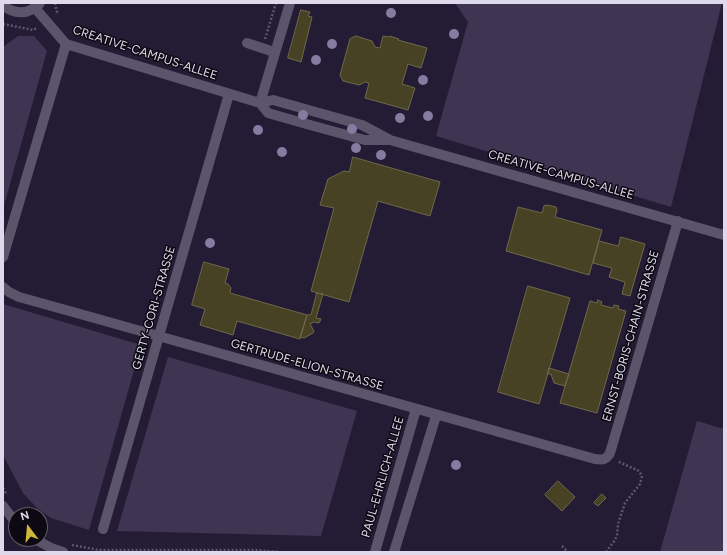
<!DOCTYPE html>
<html>
<head>
<meta charset="utf-8">
<style>
	body { margin:0 }
	#map { position:relative; width:727px; height:555px; overflow:hidden; background:#241c34; font-family:Figtree,sans-serif }
	canvas { display:block }
	.frame { position:absolute; inset:0; border:4px solid #dfdaeb; pointer-events:none }
	.north { position:absolute; left:8px; top:507px; width:40px; height:40px; box-sizing:border-box; background:#0c0913; border:1px solid #605d69; border-radius:50%; rotate:344deg; font-size:11px; font-weight:700; line-height:16px; text-align:center; color:#dfdaeb }
	.north::after { content:''; display:block; margin:auto; width:14px; height:18px; background:#cfb837; clip-path:polygon(50% 0,100% 100%,50% 72%,0 100%) }
</style>
</head>
<body>
<div id="map">
<canvas width="727" height="555"></canvas>
<div class="frame"></div>
<div class="north">N</div>
</div>
<script>
const c = document.querySelector('canvas').getContext('2d');
c.lineJoin = 'round';
function fill(path, color) {
  c.fillStyle = color;
  c.fill(path, 'evenodd');
}
function trace(path, color, width, dash) {
  c.strokeStyle = color;
  c.lineWidth = width;
  c.lineCap = dash ? 'butt' : 'round';
  c.setLineDash(dash || []);
  c.stroke(path);
}
function label(font, color, halo, rows, align = 'center') {
  c.font = font + ' Figtree,sans-serif';
  c.lineWidth = 3;
  c.setLineDash([]);
  c.textBaseline = 'middle';
  c.strokeStyle = halo;
  c.fillStyle = color;
  for (const [text, x, y, turn = 0] of rows) {
    c.save();
    c.translate(x, y);
    c.rotate((+turn || 0) * Math.PI / 180);
    c.textAlign = isNaN(turn) ? turn : align;
    if (halo) c.strokeText(text, 0, 0);
    c.fillText(text, 0, 0);
    c.restore();
  }
}
const green = new Path2D(`
	M 455,3 L 722,3 L 671,207 L 436,136 L 468,22 Z
	M 18,36 L 34,36 L 47,51 L 3,209 L 3,47 Z
	M 3,304 L 141,345 L 89,530 L 51,518 L 37,508 L 23,493 L 3,455 Z
	M 168,357 L 357,411 L 321,536 L 117,531 Z
	M 697,421 L 724,429 L 724,552 L 660,552 Z`);
const building = new Path2D(`
	M 301,10 L 310,12 L 308,16 L 312,17 L 301,62 L 288,58 Z
	M 356,36 L 372,41 L 375,47 L 380,48 L 383,36 L 389,37 L 390,36 L 399,39 L 398,40 L 427,48 L 421,68 L 408,64 L 402,84 L 415,88 L 408,110 L 365,98 L 369,83 L 365,82 L 359,85 L 343,81 L 340,75 L 350,39 Z
	M 353,157 L 440,182 L 430,216 L 378,201 L 349,302 L 311,291 L 334,208 L 320,205 L 328,179 L 344,171 L 349,172 Z
	M 547,205 L 556,207 L 557,210 L 555,217 L 602,230 L 589,275 L 506,251 L 518,207 L 542,213 L 544,206 Z
	M 621,237 L 645,244 L 630,296 L 622,294 L 625,282 L 609,277 L 612,268 L 593,263 L 599,241 L 618,246 Z
	M 204,262 L 229,269 L 225,283 L 228,284 L 231,288 L 230,293 L 307,315 L 300,339 L 237,321 L 233,335 L 200,325 L 205,309 L 192,305 Z
	M 528,286 L 570,298 L 539,404 L 498,392 Z
	M 317,293 L 323,294 L 316,318 L 321,319 L 319,323 L 314,322 L 310,324 L 314,331 L 313,333 L 304,338 L 300,337 L 307,315 L 309,315 L 311,314 Z
	M 598,300 L 602,302 L 601,305 L 613,308 L 614,305 L 619,306 L 618,309 L 626,311 L 597,413 L 560,403 L 590,301 L 597,303 Z
	M 549,368 L 569,374 L 565,386 L 554,383 L 551,374 L 548,374 Z
	M 558,481 L 575,497 L 562,511 L 545,495 Z
	M 602,494 L 606,498 L 598,506 L 594,503 Z`);
const path = new Path2D(`
	M 55,3 L 57,12 L 55,14
	M 3,24 L 33,30 L 37,28
	M 265,39 L 276,3
	M 3,488 L 7,495
	M 72,545 L 99,550 L 256,550 L 279,552
	M 562,546 L 568,552
	M 606,552 L 615,540 L 617,535 L 618,524 L 625,503 L 640,484 L 642,476 L 639,471 L 617,461`);
const minor = new Path2D(`
	M 3,5 C 14,15 29,15 40,3
	M 35,8 L 66,44 L 260,103 L 273,100 L 362,125 L 390,140 L 724,235
	M 247,43 L 274,52
	M 260,103 L 268,113 L 310,125 L 365,140 L 389,140
	M 260,103 L 290,3
	M 3,257 L 66,44
	M 3,287 L 9,292 L 19,297 C 211,350 402,406 595,459 C 603,460 606,460 610,453 L 678,221
	M 3,506 L 16,523
	M 103,529 L 229,94
	M 35,539 L 51,548 L 63,552
	M 375,552 L 416,409
	M 394,552 L 436,416`);
const trees = [
	[391,13],
	[454,34],
	[332,44],
	[316,60],
	[423,80],
	[303,115],
	[428,116],
	[400,118],
	[352,129],
	[258,130],
	[356,148],
	[282,152],
	[381,155],
	[210,243],
	[456,465]
];
const streetNames = [
	["CREATIVE-CAMPUS-ALLEE",145,53,18],
	["CREATIVE-CAMPUS-ALLEE",561,175,16],
	["GERTY-CORI-STRASSE",154,308,-74],
	["ERNST-BORIS-CHAIN-STRASSE",631,336,-74],
	["GERTRUDE-ELION-STRASSE",307,365,16],
	["PAUL-EHRLICH-ALLEE",383,477,-74]
];
fill(green, '#3f3553');
fill(building, '#484225');
trace(building, '#6e694a', 1);
trace(path, '#5d566c', 2.5, [2, 2]);
trace(minor, '#5b556b', 10);
c.fillStyle = '#867ba0';
for (const [x, y] of trees) {
  c.beginPath();
  c.arc(x, y, 5, 0, 2 * Math.PI);
  c.fill();
}
label('12px', '#dfdaeb', '#0c0913', streetNames);
</script>
</body>
</html>
